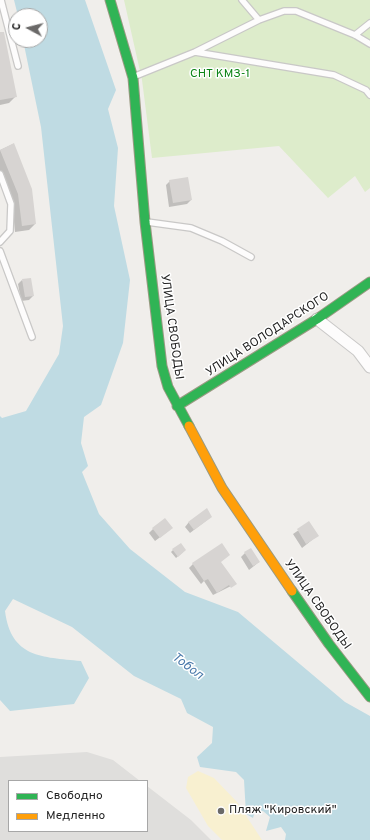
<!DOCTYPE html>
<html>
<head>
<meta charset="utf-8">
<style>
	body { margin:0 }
	#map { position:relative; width:370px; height:840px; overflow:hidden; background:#f0eeeb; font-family:Overpass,sans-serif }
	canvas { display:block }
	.legend { position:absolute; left:8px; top:780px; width:140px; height:52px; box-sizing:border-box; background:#fff; border:1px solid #a7a7a7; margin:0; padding:5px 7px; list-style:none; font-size:12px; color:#222 }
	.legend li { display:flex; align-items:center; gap:8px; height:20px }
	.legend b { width:20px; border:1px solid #a7a7a7 }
	.north { position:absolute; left:8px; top:8px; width:40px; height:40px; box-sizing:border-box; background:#fff; border:1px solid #a7a7a7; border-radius:50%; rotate:277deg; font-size:11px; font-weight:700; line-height:16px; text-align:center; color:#222 }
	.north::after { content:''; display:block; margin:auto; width:14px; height:18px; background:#6a6968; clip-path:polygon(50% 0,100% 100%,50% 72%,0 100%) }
</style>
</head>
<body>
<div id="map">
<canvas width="370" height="840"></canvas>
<ul class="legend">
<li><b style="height:5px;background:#30b455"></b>Свободно</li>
<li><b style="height:5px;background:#ff9f0a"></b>Медленно</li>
</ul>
<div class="north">С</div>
</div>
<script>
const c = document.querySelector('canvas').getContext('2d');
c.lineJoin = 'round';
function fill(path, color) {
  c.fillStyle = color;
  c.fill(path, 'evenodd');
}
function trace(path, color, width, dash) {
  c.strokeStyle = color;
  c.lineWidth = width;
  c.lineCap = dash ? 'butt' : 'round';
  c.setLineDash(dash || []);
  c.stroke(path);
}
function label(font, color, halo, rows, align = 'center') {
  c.font = font + ' Overpass,sans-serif';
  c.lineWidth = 3;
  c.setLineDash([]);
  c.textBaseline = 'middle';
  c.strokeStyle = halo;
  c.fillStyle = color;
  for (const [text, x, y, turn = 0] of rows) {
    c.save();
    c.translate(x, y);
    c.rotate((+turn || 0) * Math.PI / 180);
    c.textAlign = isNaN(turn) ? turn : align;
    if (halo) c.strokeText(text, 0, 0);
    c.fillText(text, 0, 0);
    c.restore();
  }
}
const residential = new Path2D(`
	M 87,752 L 113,760 L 140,781 L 9,781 L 9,831 L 147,831 L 147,786 L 191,820 L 211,840 L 0,840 L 0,757 Z`);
const grass = new Path2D(`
	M 124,0 L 370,0 L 370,188 L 365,192 L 355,176 L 328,198 L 279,146 L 152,158 L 142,80 Z`);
const sand = new Path2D(`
	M 198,771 L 214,778 L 237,802 L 262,840 L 222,840 L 208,826 L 186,788 L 188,777 Z`);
const water = new Path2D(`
	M 14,0 L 85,0 L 116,90 L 108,109 L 118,148 L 114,206 L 130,280 L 123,343 L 101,405 L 84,417 L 81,443 L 88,466 L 82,472 L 99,514 L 130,549 L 185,592 L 238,612 L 345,702 L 370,716 L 370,840 L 285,840 L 286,834 L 281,827 L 266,831 L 270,817 L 263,811 L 255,811 L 253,818 L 246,814 L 244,780 L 236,772 L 200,767 L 197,757 L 212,743 L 213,727 L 187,713 L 181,699 L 134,676 L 72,627 L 13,599 L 5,611 C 11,658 42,657 81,661 L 89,678 L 74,704 L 10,711 L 0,700 L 0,416 L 2,418 L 26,411 L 59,354 L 63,326 L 41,127 L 23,40 L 40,40 L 40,16 L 18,16 Z`);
const shadow = new Path2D(`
	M 0,39 L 16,96 L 9,103 L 0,105 Z
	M 13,144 L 35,224 L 29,230 L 15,232 L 12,201 L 0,172 L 0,150 Z
	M 170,181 L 191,200 L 187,204 L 169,207 L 166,185 Z
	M 22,280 L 33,296 L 29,300 L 21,301 L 18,284 Z
	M 211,517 L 190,533 L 185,527 L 189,522 Z
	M 309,523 L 317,536 L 302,548 L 293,534 Z
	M 153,529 L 167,532 L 155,541 L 149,533 Z
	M 173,550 L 183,552 L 176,558 L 171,552 Z
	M 245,553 L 259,562 L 249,570 L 241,557 Z
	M 220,562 L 233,585 L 213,595 L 204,581 L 201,584 L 189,568 L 193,564 Z`);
const building = new Path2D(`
	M 0,32 L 4,32 L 17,97 L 0,100 Z
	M 14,143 L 32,189 L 36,224 L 22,226 L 18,194 L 0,150 Z
	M 188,177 L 192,200 L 173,203 L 169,180 Z
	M 31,278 L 34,296 L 25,297 L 22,279 Z
	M 207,508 L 212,517 L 194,530 L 188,522 Z
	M 165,518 L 173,528 L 160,538 L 152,528 Z
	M 309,521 L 319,536 L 306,544 L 297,529 Z
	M 181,543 L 186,550 L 178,557 L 172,549 Z
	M 222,543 L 230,555 L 221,562 L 237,584 L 231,588 L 229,585 L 217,593 L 208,579 L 204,581 L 192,563 Z
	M 251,548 L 260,562 L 253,566 L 244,552 Z`);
const lane = new Path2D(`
	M 1,0 L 18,66
	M 242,0 L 259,20
	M 355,35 L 370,23
	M 195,52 L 334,75 L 366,90 L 370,95
	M 133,77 L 195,52 L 259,20 L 284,11 L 296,11 L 355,35 L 370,44
	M 0,174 L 11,204 L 10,231 L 0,242
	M 147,222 L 191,228 L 222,241 L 251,257
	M 0,251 L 32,337`);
const street = new Path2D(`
	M 317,319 L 358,351 L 370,367`);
const fast = new Path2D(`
	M 110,0 L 133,78 L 145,222 L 162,366 L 168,387 L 189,426
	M 177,406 L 317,319 L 370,282
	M 292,591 L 329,644 L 370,697`);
const slow = new Path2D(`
	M 189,426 L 222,488 L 292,591`);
const markers = [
	[221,811,4,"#6a6968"]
];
const parkNames = [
	["СНТ КМЗ-1",220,75]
];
const streetNames = [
	["УЛИЦА СВОБОДЫ",171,327,82],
	["УЛИЦА ВОЛОДАРСКОГО",268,335,-33],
	["УЛИЦА СВОБОДЫ",317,605,55]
];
const poiNames = [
	["Пляж \"Кировский\"",229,811]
];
const waterNames = [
	["Тобол",187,667,37]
];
fill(residential, '#dfdedc');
fill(grass, '#ddeccb');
fill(sand, '#f8f0d0');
fill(water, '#bfdbe3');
fill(shadow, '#0003');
fill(building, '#d7d4d2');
trace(lane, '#c9c8c7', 8);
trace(street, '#c9c8c7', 13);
trace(fast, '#999a82', 11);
trace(slow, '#999a82', 11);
trace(lane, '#fdfcfc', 5.5);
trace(street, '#fdfcfc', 11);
trace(fast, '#30b455', 9);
trace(slow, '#ff9f0a', 9);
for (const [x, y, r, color] of markers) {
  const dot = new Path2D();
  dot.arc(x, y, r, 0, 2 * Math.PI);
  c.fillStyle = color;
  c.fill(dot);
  trace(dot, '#fff', 1.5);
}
label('12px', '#0c8416', '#fff', parkNames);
label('12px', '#222', '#fff', streetNames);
label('12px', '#222', '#fff', poiNames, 'left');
label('italic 13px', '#4a7aab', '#fff', waterNames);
</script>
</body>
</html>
